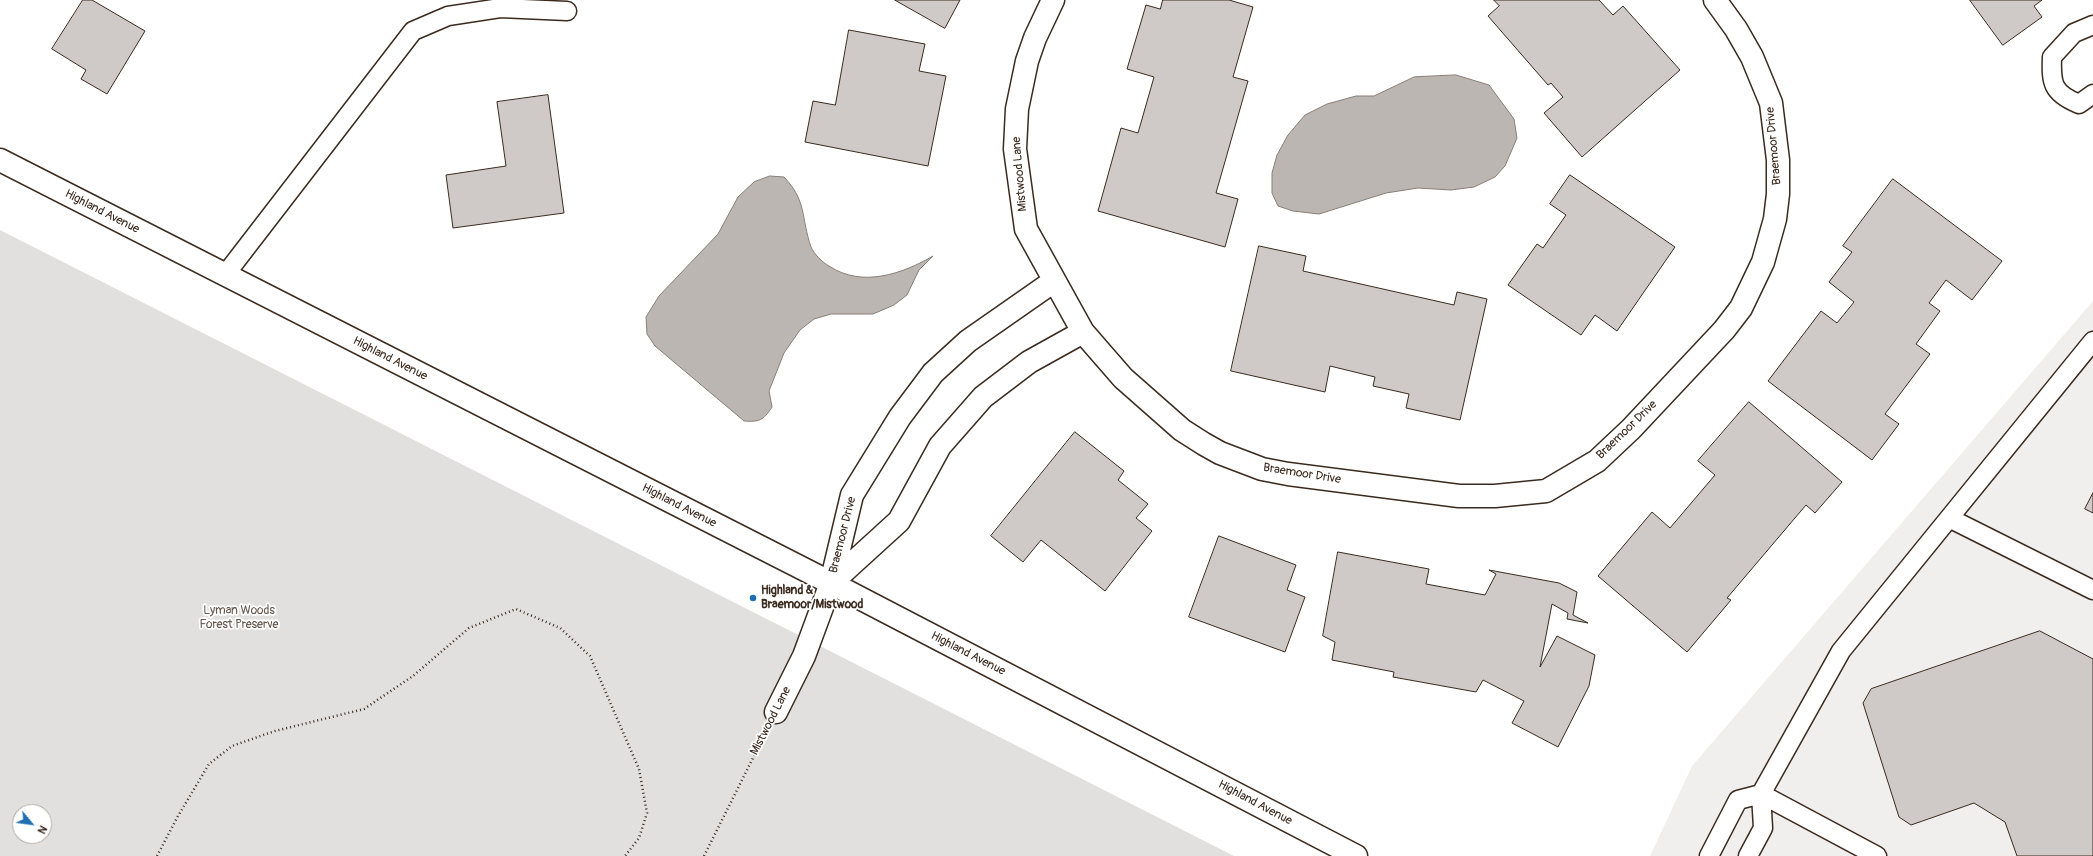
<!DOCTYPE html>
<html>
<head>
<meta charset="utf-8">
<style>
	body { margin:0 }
	#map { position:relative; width:2093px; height:856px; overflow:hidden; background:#fff; font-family:Pangolin,sans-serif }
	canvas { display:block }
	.north { position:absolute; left:12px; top:804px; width:40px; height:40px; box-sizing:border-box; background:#fff; border:1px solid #b1aaa5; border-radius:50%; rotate:119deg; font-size:11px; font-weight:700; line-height:16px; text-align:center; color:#3b2a1e }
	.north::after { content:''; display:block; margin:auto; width:14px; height:18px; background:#1f6fb2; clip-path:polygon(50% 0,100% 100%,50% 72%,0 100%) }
</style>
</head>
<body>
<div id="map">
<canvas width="2093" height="856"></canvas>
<div class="north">N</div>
</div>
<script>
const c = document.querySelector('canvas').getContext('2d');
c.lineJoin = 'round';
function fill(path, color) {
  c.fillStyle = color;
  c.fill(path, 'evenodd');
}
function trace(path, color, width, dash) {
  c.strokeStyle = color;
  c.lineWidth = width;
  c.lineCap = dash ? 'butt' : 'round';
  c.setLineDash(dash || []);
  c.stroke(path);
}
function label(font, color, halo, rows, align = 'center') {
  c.font = font + ' Pangolin,sans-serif';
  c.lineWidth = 3.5;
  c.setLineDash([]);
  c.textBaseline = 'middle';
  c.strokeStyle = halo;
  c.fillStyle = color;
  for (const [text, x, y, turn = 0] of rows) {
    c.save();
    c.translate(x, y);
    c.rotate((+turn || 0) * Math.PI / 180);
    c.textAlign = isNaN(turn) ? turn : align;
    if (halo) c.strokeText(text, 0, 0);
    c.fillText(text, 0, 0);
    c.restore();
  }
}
const built = new Path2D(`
	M 2093,301 L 2093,856 L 1650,856 L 1692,766 Z`);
const green = new Path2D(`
	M 0,230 L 1234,856 L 0,856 ZM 20,812 L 44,812 L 44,836 L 20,836 Z`);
const water = new Path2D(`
	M 1456,75 L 1489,85 L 1514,119 L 1517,138 L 1505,166 L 1495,177 L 1474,187 L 1451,190 L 1418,188 L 1386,193 L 1319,214 L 1293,211 L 1278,206 L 1272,193 L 1272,173 L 1277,155 L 1288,135 L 1305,115 L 1327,104 L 1356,96 L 1374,96 L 1414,77 Z
	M 770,176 L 784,177 C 807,201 801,218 811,247 C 814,254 822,262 829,266 C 862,288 902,274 933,256 L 919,270 L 907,295 L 894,305 L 873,314 L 831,314 L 814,319 L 800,330 L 784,353 L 769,391 L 772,407 C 763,421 759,422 744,421 L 655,346 L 647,334 L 646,317 L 659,296 L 718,234 L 738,197 L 754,182 Z`);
const building = new Path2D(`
	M 83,0 L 92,0 L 145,31 L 107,94 L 81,79 L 86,70 L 52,49 Z
	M 895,0 L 960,0 L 945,28 Z
	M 1163,0 L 1229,0 L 1253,7 L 1233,77 L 1248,81 L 1216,193 L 1238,199 L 1225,247 L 1098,211 L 1121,128 L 1138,133 L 1154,77 L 1127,69 L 1146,5 L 1160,9 Z
	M 1494,0 L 1599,0 L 1613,15 L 1623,6 L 1680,70 L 1582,157 L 1544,113 L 1563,97 L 1551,83 L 1548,85 L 1488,16 L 1499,6 Z
	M 1970,0 L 2042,0 L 2034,6 L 2042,17 L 2003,45 Z
	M 849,30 L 925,44 L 919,71 L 946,76 L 928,166 L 805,142 L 813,101 L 835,105 Z
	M 548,95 L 564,213 L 453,228 L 446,175 L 506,166 L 497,102 Z
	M 1570,175 L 1675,247 L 1617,331 L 1595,315 L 1581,335 L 1508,285 L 1537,244 L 1543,248 L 1566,215 L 1550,204 Z
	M 1893,179 L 2002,261 L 1972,300 L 1946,280 L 1929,303 L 1940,311 L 1916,344 L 1930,354 L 1885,414 L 1899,424 L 1872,460 L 1768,381 L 1821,311 L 1837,323 L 1854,302 L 1829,282 L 1852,252 L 1843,246 Z
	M 1259,246 L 1306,256 L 1303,271 L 1454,305 L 1457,292 L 1487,299 L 1460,420 L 1406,408 L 1409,394 L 1373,386 L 1375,377 L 1330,366 L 1325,392 L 1231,371 Z
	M 1749,402 L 1842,482 L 1815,513 L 1806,505 L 1727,598 L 1731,600 L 1687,652 L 1598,576 L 1652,512 L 1670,528 L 1715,475 L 1698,461 Z
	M 1075,432 L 1124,471 L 1118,480 L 1148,504 L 1136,518 L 1152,531 L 1105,591 L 1041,540 L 1023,562 L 991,536 Z
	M 2093,493 L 2093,513 L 2085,509 Z
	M 1219,536 L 1296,565 L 1287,590 L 1305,597 L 1285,652 L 1189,617 Z
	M 1338,552 L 1429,569 L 1426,584 L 1485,595 L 1496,574 L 1489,570 L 1559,583 L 1577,592 L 1573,615 L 1588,623 L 1567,619 L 1568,613 L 1552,604 L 1540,667 L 1557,636 L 1595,655 L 1589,686 L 1558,747 L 1512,723 L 1524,701 L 1483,680 L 1476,692 L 1393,677 L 1394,672 L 1332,660 L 1335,642 L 1323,636 Z
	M 2040,631 L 2093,659 L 2093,856 L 2017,856 L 2005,822 L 1974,803 L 1911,825 L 1899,817 L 1863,703 L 1871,689 Z`);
const path = new Path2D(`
	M 157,856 L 178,816 L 209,764 L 232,746 L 275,731 L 364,709 L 413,676 L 469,628 L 516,609 L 560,628 L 590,656 L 639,769 L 647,813 L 639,838 L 625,856
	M 704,856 L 764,736`);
const lane = new Path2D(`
	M 2093,25 L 2074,33 L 2052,57 C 2051,83 2052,93 2079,104 L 2093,94
	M 225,275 L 413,31 L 448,16 L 500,8 L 567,11
	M 1949,518 L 2093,590
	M 1709,856 L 1738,800 L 1761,794 L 1877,856
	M 1748,856 L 1763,828 L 1761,794 L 1841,651 L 2093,341`);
const street = new Path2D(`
	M 1053,0 L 1035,38 L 1027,61 L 1017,109 L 1015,149 L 1026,229 L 1083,332 L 1123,378 L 1182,430 L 1204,444 L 1220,453 L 1262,469 L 1288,474 L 1459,496 L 1495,496 L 1546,491 L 1597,461 L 1631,429 L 1724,330 L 1741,308 L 1763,262 L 1775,219 L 1778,194 L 1778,160 L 1771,103 L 1752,57 L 1736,29 L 1715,0
	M 831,583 L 899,521 L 940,446 L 983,397 L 1029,362 L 1083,332
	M 776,712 L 804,656 L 831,583 L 852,495 L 900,417 L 933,373 L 968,341 L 1054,281`);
const secondary = new Path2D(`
	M 0,160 L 831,583 L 1356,856`);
const markers = [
	[753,598,4,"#1f6fb2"]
];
const streetNames = [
	["Braemoor Drive",1774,146,-95],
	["Mistwood Lane",1020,174,-95],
	["Highland Avenue",102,212,27],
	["Highland Avenue",390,359,27],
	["Braemoor Drive",1627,430,-44],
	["Braemoor Drive",1302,474,9],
	["Highland Avenue",679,506,27],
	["Braemoor Drive",843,535,-76],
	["Highland Avenue",968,654,27],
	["Mistwood Lane",771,721,-63],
	["Highland Avenue",1255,803,28]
];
const poiNames = [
	["Highland &",761,591],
	["Braemoor/Mistwood",761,605]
];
const parkNames = [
	["Lyman Woods",239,611],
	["Forest Preserve",239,625]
];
fill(built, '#f1efee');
fill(green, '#e2e0de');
fill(water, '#bcb6b3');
trace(water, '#887e77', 1);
fill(building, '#cfcac7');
trace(building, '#3b2a1e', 1);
trace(lane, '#3b2a1e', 21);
trace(street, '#3b2a1e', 25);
trace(secondary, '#3b2a1e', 25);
trace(path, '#3b2a1e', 2.5, [1, 3]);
trace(lane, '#fff', 18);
trace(street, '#fff', 22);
trace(secondary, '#fff', 22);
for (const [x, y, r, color] of markers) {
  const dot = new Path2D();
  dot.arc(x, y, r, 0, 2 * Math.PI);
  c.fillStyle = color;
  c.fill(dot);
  trace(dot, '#fff', 1.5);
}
label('12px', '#3b2a1e', '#fff', streetNames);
label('bold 12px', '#3b2a1e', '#fff', poiNames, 'left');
label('12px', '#65584e', '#fff', parkNames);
</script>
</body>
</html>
